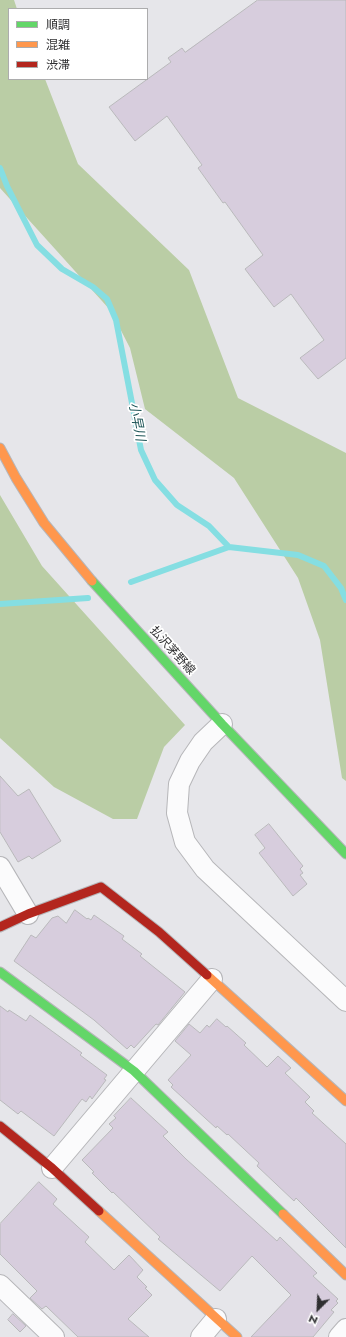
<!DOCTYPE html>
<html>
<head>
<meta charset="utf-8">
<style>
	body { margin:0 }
	#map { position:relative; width:346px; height:1337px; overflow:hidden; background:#e6e6ea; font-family:Jost,"Noto Sans JP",sans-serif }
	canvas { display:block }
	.legend { position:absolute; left:8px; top:8px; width:140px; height:72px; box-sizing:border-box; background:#fff; border:1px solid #acacad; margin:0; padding:5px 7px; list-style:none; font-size:12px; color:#2f2f31 }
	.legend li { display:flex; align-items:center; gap:8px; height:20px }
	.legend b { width:20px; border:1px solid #acacad }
	.north { position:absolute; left:298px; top:1289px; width:40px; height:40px; -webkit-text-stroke:3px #fff; paint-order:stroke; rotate:204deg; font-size:11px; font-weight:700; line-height:16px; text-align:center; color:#2f2f31 }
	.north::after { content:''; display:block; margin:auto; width:14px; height:18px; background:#2f2f31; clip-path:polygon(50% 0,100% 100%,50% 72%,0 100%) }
</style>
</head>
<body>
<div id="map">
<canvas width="346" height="1337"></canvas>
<ul class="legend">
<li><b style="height:5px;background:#63d668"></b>順調</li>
<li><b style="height:5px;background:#ff974d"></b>混雑</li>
<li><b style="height:5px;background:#b3261e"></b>渋滞</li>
</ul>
<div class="north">N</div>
</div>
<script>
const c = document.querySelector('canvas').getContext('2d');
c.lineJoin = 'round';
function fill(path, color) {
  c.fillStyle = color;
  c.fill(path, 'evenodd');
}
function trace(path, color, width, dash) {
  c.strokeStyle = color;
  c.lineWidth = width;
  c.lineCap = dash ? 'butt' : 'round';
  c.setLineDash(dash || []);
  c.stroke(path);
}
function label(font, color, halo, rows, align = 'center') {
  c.font = font + ' Jost,"Noto Sans JP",sans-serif';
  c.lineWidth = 3.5;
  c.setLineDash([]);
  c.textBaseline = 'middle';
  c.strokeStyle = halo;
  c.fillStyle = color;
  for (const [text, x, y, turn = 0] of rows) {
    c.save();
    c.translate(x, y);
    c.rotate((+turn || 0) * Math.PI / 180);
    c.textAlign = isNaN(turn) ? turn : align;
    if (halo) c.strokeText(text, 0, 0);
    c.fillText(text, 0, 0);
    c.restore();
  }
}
const forest = new Path2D(`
	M 0,0 L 14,0 L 17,9 L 9,9 L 9,79 L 45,79 L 78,164 L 189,270 L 238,398 L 346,453 L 346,781 L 342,778 L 320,640 L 298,578 L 234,478 L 145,409 L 130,348 L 111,311 L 0,188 Z
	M 0,495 L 42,566 L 185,725 L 164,747 L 137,819 L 113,819 L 54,787 L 0,738 Z`);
const stream = new Path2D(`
	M 0,168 L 7,186 L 37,245 L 62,269 L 93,287 L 107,299 L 116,320 L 141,450 L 155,480 L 177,505 L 209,526 L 229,547 L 298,555 L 324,566 L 341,588 L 346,600
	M 131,582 L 229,547
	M 0,604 L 88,598`);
const building = new Path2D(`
	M 258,0 L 346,0 L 346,358 L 318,379 L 300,358 L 324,340 L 291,294 L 274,307 L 245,269 L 263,255 L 225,202 L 223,203 L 198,168 L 202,165 L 167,116 L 135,141 L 109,107 L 171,62 L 168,58 L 182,48 L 185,52 Z
	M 0,776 L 18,796 L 29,789 L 61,841 L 32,859 L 29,856 L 18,862 L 0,832 Z
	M 269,824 L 303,866 L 300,869 L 303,873 L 300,875 L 307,884 L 293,896 L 259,853 L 265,848 L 255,835 Z
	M 75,910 L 87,919 L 88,918 L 91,920 L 94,915 L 124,936 L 122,939 L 142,954 L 140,956 L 185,992 L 158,1025 L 156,1024 L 134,1048 L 131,1045 L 127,1049 L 94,1020 L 14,961 L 31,935 L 36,938 L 52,918 L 58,916 L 66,923 Z
	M 0,1006 L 8,1012 L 9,1010 L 26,1021 L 30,1015 L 82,1053 L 80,1055 L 107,1075 L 104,1079 L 106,1080 L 92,1099 L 90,1096 L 86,1102 L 82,1099 L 54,1136 L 21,1111 L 18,1114 L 0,1100 Z
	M 217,1019 L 226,1027 L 227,1026 L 246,1043 L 244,1045 L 267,1067 L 278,1056 L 291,1068 L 285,1073 L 310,1097 L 305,1102 L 314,1111 L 312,1113 L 346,1144 L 346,1248 L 296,1198 L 294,1201 L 257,1166 L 259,1163 L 228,1134 L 227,1135 L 217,1126 L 216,1128 L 171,1087 L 173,1085 L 168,1080 L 191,1055 L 175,1041 L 189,1024 L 200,1033 L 207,1025 L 209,1027 Z
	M 131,1098 L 168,1132 L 163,1136 L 186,1159 L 277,1241 L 280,1237 L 317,1273 L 313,1276 L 338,1299 L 336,1301 L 338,1303 L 331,1310 L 334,1312 L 313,1337 L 251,1337 L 291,1295 L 252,1256 L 220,1291 L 158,1239 L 160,1237 L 113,1192 L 112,1193 L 92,1173 L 94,1172 L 82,1160 L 113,1128 L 109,1124 L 116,1118 L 114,1116 Z
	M 39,1182 L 57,1199 L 53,1204 L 89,1237 L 85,1242 L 114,1270 L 129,1255 L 143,1270 L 137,1277 L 147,1287 L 145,1288 L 152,1295 L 128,1319 L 149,1337 L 78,1337 L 46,1306 L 42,1309 L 30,1298 L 37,1291 L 0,1254 L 0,1224 Z
	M 13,1314 L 26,1326 L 20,1332 L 8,1320 Z`);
const street = new Path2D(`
	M 222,724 L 203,742 L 190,761 L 179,784 L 177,813 L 185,842 L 205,869 L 346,1001
	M 0,867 L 28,914
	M 52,1168 L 212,979
	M 0,1285 L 54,1337
	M 201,1337 L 216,1319
	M 339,1337 L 346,1329`);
const fast = new Path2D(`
	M 92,581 L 222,724 L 346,854
	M 0,972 L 134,1071 L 283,1214`);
const slow = new Path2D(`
	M 0,448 L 16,478 L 44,523 L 92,581
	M 207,975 L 346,1101
	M 99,1211 L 237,1337
	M 283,1214 L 346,1275`);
const jam = new Path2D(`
	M 0,927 L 28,914 L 101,887 L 159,932 L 207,975
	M 0,1126 L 52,1168 L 99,1211`);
const streetNames = [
	["払沢茅野線",172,651,48]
];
const waterNames = [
	["小早川",136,422,79]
];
fill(forest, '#bacda5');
trace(stream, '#85dee2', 6);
fill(building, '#d7cddd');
trace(building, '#b9b9bb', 1);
trace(street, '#b6b6b9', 22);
trace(fast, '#b6b6b9', 11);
trace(slow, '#b6b6b9', 11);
trace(jam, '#b6b6b9', 11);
trace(street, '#fbfbfc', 20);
trace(fast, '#63d668', 9);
trace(slow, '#ff974d', 9);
trace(jam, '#b3261e', 9);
label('12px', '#2f2f31', '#fff', streetNames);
label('italic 13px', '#1c5355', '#fff', waterNames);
</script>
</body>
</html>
